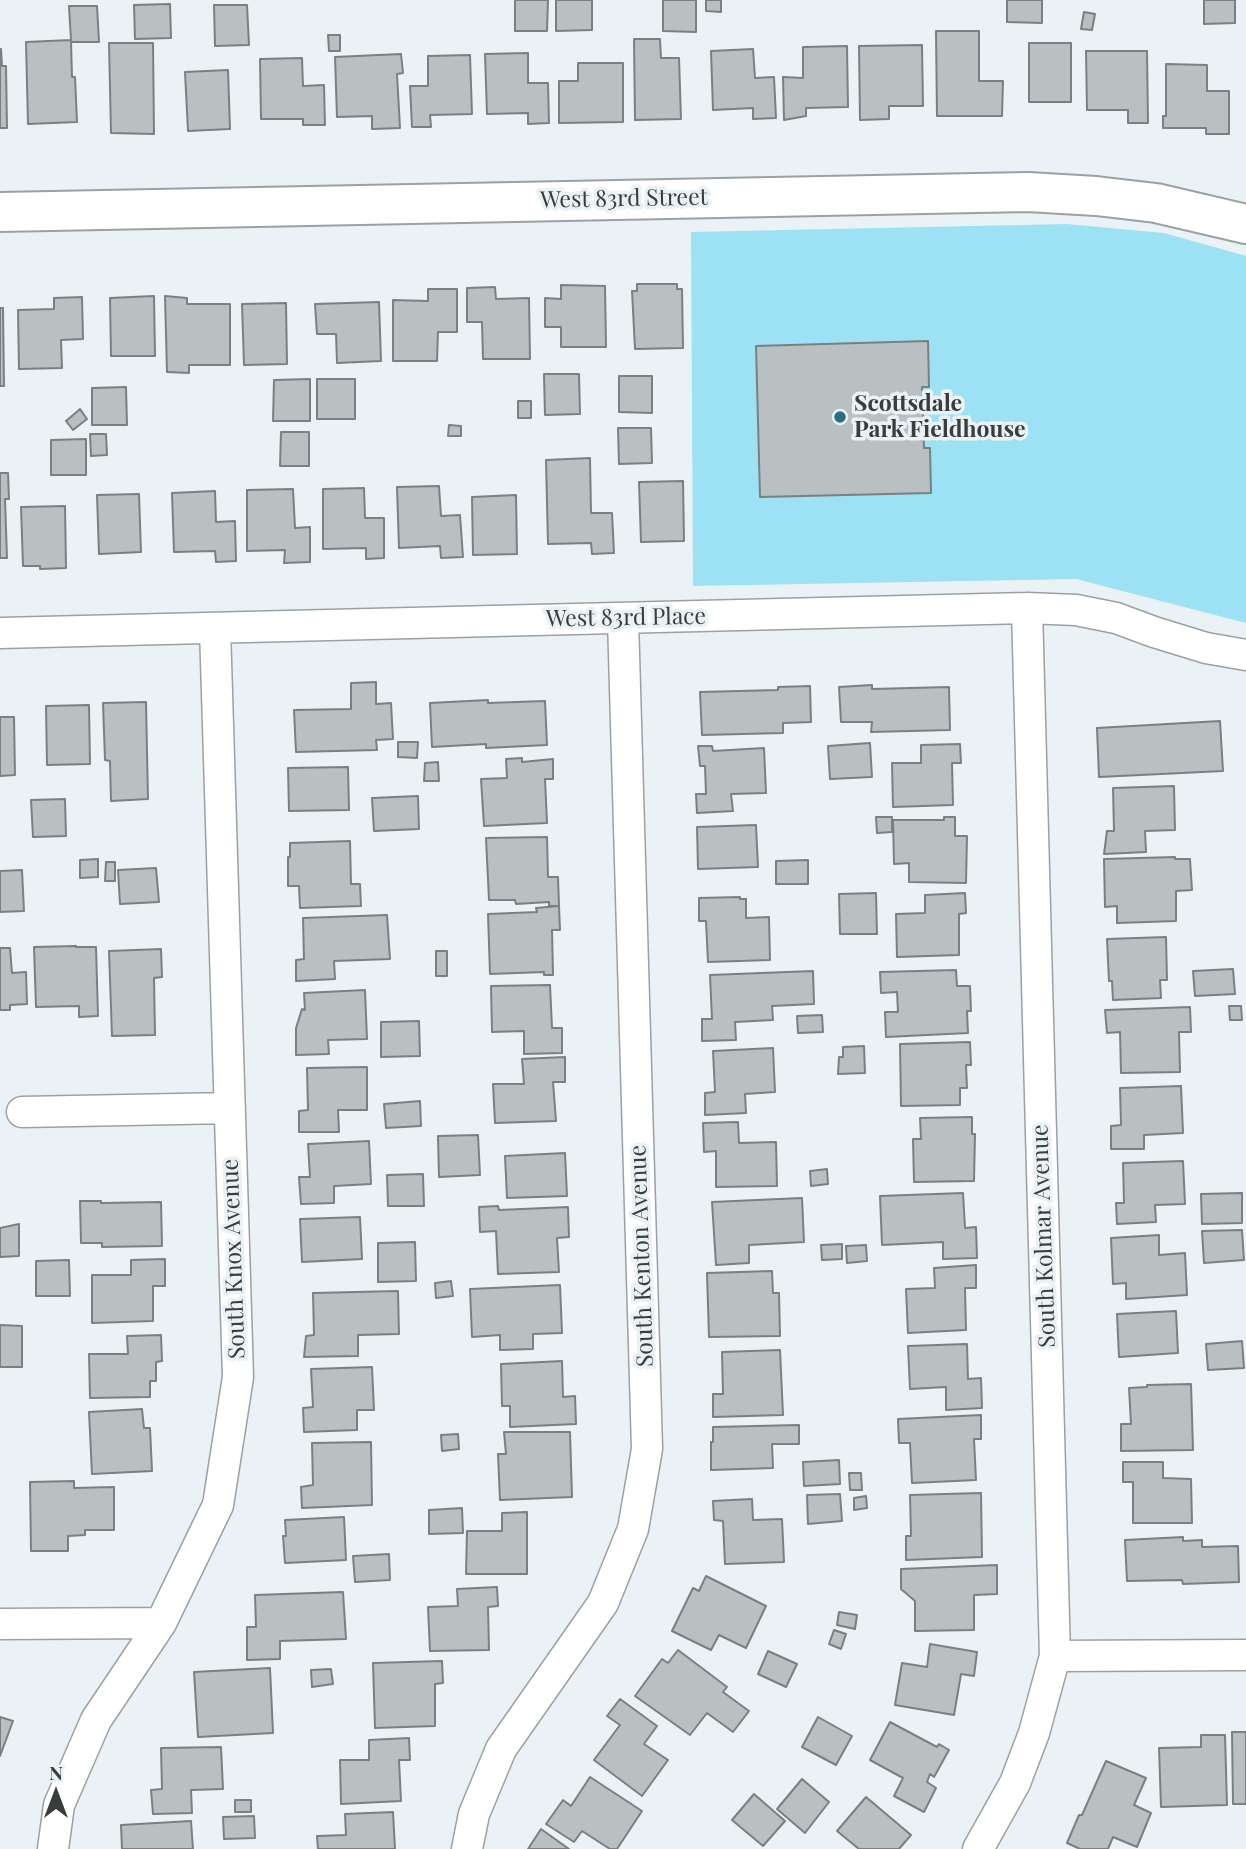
<!DOCTYPE html>
<html>
<head>
<meta charset="utf-8">
<style>
	body { margin:0 }
	#map { position:relative; width:1246px; height:1849px; overflow:hidden; background:#eaf2f5; font-family:"Playfair Display",serif }
	canvas { display:block }
	.north { position:absolute; left:21px; top:1758px; width:70px; height:70px; -webkit-text-stroke:5px #eaf2f5; paint-order:stroke; rotate:0deg; font-size:19px; font-weight:700; line-height:28px; text-align:center; color:#3a3d3e }
	.north::after { content:''; display:block; margin:auto; width:24px; height:32px; background:#3a3d3e; clip-path:polygon(50% 0,100% 100%,50% 72%,0 100%) }
</style>
</head>
<body>
<div id="map">
<canvas width="1246" height="1849"></canvas>
<div class="north">N</div>
</div>
<script>
const c = document.querySelector('canvas').getContext('2d');
c.lineJoin = 'round';
function fill(path, color) {
  c.fillStyle = color;
  c.fill(path, 'evenodd');
}
function trace(path, color, width, dash) {
  c.strokeStyle = color;
  c.lineWidth = width;
  c.lineCap = dash ? 'butt' : 'round';
  c.setLineDash(dash || []);
  c.stroke(path);
}
function label(font, color, halo, rows, align = 'center') {
  c.font = font + ' "Playfair Display",serif';
  c.lineWidth = 7;
  c.setLineDash([]);
  c.textBaseline = 'middle';
  c.strokeStyle = halo;
  c.fillStyle = color;
  for (const [text, x, y, turn = 0] of rows) {
    c.save();
    c.translate(x, y);
    c.rotate((+turn || 0) * Math.PI / 180);
    c.textAlign = isNaN(turn) ? turn : align;
    if (halo) c.strokeText(text, 0, 0);
    c.fillText(text, 0, 0);
    c.restore();
  }
}
const green = new Path2D(`
	M 1067,224 L 1164,233 L 1246,256 L 1246,623 L 1076,579 L 693,586 L 691,232 Z`);
const building = new Path2D(`
	M 515,0 L 548,0 L 547,31 L 515,31 Z
	M 556,0 L 592,0 L 592,30 L 556,31 Z
	M 663,0 L 696,0 L 696,32 L 663,31 Z
	M 706,0 L 721,0 L 721,12 L 706,11 Z
	M 1007,0 L 1042,0 L 1042,23 L 1007,22 Z
	M 1204,0 L 1235,0 L 1235,23 L 1204,24 Z
	M 170,4 L 171,38 L 135,39 L 134,5 Z
	M 214,5 L 247,5 L 249,45 L 215,46 Z
	M 69,6 L 97,6 L 99,42 L 71,42 L 72,77 L 75,77 L 77,122 L 28,124 L 26,42 L 71,40 Z
	M 1084,12 L 1095,14 L 1092,30 L 1081,29 Z
	M 936,31 L 979,31 L 979,81 L 1003,81 L 1002,116 L 937,116 Z
	M 328,35 L 340,35 L 340,51 L 329,51 Z
	M 634,39 L 660,39 L 661,58 L 679,58 L 681,119 L 635,120 Z
	M 109,43 L 153,43 L 154,134 L 111,133 Z
	M 1029,43 L 1071,43 L 1071,102 L 1029,102 Z
	M 922,45 L 923,106 L 889,106 L 889,119 L 860,120 L 859,46 Z
	M 847,46 L 848,107 L 806,108 L 806,116 L 784,120 L 783,77 L 803,78 L 803,47 Z
	M 0,49 L 1,49 L 2,66 L 6,66 L 7,128 L 0,128 Z
	M 753,49 L 755,78 L 774,77 L 776,118 L 753,119 L 753,108 L 713,110 L 711,51 Z
	M 1086,51 L 1147,51 L 1148,123 L 1128,123 L 1128,110 L 1087,110 Z
	M 528,53 L 528,83 L 548,83 L 549,123 L 528,124 L 528,113 L 487,114 L 485,54 Z
	M 401,54 L 403,73 L 397,74 L 400,128 L 372,129 L 372,116 L 337,117 L 335,57 Z
	M 470,55 L 472,114 L 430,115 L 431,127 L 412,127 L 410,86 L 428,86 L 428,56 Z
	M 302,58 L 303,86 L 324,85 L 325,125 L 303,125 L 303,119 L 261,119 L 260,59 Z
	M 578,63 L 623,63 L 623,122 L 559,123 L 559,81 L 578,81 Z
	M 1166,64 L 1207,65 L 1207,91 L 1229,91 L 1229,134 L 1206,134 L 1206,128 L 1163,128 L 1163,116 L 1166,116 Z
	M 228,70 L 230,129 L 188,131 L 185,72 Z
	M 637,284 L 677,284 L 677,289 L 682,289 L 683,348 L 635,349 L 632,291 L 637,291 Z
	M 561,285 L 605,286 L 606,347 L 561,347 L 561,327 L 545,327 L 545,298 L 561,299 Z
	M 495,287 L 496,299 L 529,298 L 530,359 L 483,359 L 482,322 L 467,322 L 467,288 Z
	M 428,289 L 457,289 L 457,332 L 438,332 L 437,361 L 393,361 L 393,300 L 428,301 Z
	M 154,296 L 155,356 L 111,356 L 110,298 Z
	M 165,296 L 187,298 L 187,304 L 230,304 L 230,365 L 189,365 L 189,373 L 167,372 Z
	M 82,297 L 83,339 L 61,340 L 62,368 L 19,369 L 18,310 L 54,309 L 54,298 Z
	M 379,302 L 381,361 L 337,363 L 336,334 L 317,334 L 315,304 Z
	M 286,303 L 287,364 L 244,365 L 242,304 Z
	M 0,308 L 3,308 L 4,386 L 0,386 Z
	M 928,341 L 929,387 L 922,387 L 924,448 L 930,448 L 931,493 L 760,497 L 756,346 Z
	M 544,374 L 579,374 L 580,414 L 545,415 Z
	M 619,376 L 652,376 L 652,413 L 619,412 Z
	M 310,379 L 310,421 L 273,421 L 274,380 Z
	M 317,379 L 355,379 L 355,419 L 317,419 Z
	M 126,387 L 127,425 L 92,425 L 92,388 Z
	M 518,401 L 531,401 L 531,418 L 518,418 Z
	M 80,409 L 87,419 L 73,430 L 66,421 Z
	M 449,425 L 461,426 L 461,436 L 448,436 Z
	M 618,428 L 651,428 L 652,463 L 619,464 Z
	M 281,432 L 309,432 L 309,466 L 280,466 Z
	M 90,434 L 106,434 L 107,455 L 91,456 Z
	M 86,439 L 86,475 L 51,475 L 51,440 Z
	M 590,458 L 591,513 L 612,513 L 614,553 L 592,554 L 591,543 L 548,544 L 546,460 Z
	M 0,473 L 8,473 L 9,499 L 5,499 L 7,558 L 0,558 Z
	M 683,481 L 684,541 L 641,542 L 639,482 Z
	M 439,486 L 441,516 L 460,515 L 463,557 L 441,558 L 440,546 L 399,548 L 397,487 Z
	M 364,488 L 365,518 L 384,518 L 384,558 L 366,559 L 366,548 L 323,549 L 323,489 Z
	M 293,489 L 295,528 L 310,527 L 310,562 L 284,563 L 285,550 L 247,551 L 247,490 Z
	M 215,491 L 216,522 L 235,521 L 236,561 L 216,562 L 215,551 L 174,552 L 172,493 Z
	M 139,494 L 141,552 L 99,554 L 97,495 Z
	M 516,495 L 517,554 L 473,555 L 472,497 Z
	M 65,506 L 66,568 L 40,569 L 40,566 L 23,566 L 21,507 Z
	M 376,682 L 376,704 L 391,703 L 393,739 L 376,740 L 377,750 L 296,752 L 294,710 L 351,709 L 351,683 Z
	M 872,685 L 872,689 L 949,687 L 950,730 L 871,732 L 872,722 L 841,722 L 839,687 Z
	M 810,686 L 811,722 L 783,723 L 783,733 L 702,735 L 700,692 L 778,690 L 778,687 Z
	M 488,700 L 488,703 L 545,701 L 547,745 L 486,748 L 486,744 L 432,747 L 430,703 Z
	M 146,702 L 148,799 L 111,801 L 110,761 L 105,760 L 103,703 Z
	M 89,705 L 90,764 L 47,765 L 46,706 Z
	M 0,717 L 14,717 L 15,775 L 0,776 Z
	M 1220,721 L 1223,771 L 1099,777 L 1097,728 Z
	M 398,742 L 418,742 L 417,758 L 398,757 Z
	M 870,743 L 872,777 L 830,779 L 828,746 Z
	M 960,744 L 961,763 L 952,763 L 953,805 L 893,807 L 892,763 L 921,763 L 921,745 Z
	M 698,746 L 712,746 L 713,751 L 764,748 L 766,793 L 731,794 L 733,811 L 697,813 L 696,794 L 706,794 L 705,766 L 700,766 Z
	M 522,758 L 522,762 L 553,759 L 553,779 L 545,779 L 547,823 L 484,826 L 481,779 L 507,778 L 506,759 Z
	M 438,762 L 439,781 L 424,781 L 425,763 Z
	M 348,767 L 349,810 L 289,811 L 288,768 Z
	M 1174,786 L 1175,830 L 1145,831 L 1146,852 L 1104,854 L 1107,831 L 1114,831 L 1113,788 Z
	M 418,796 L 419,829 L 374,831 L 372,798 Z
	M 65,799 L 66,836 L 33,837 L 31,800 Z
	M 876,817 L 892,817 L 892,832 L 877,833 Z
	M 944,817 L 955,817 L 955,836 L 967,836 L 966,883 L 909,882 L 909,863 L 894,864 L 893,820 L 944,820 Z
	M 756,825 L 758,867 L 698,869 L 697,827 Z
	M 547,837 L 548,877 L 558,877 L 559,906 L 549,906 L 549,902 L 516,904 L 515,900 L 489,900 L 486,838 Z
	M 350,841 L 351,884 L 360,884 L 361,906 L 300,908 L 299,886 L 288,886 L 288,857 L 290,857 L 290,843 Z
	M 1175,857 L 1175,859 L 1190,859 L 1192,890 L 1176,891 L 1176,921 L 1117,923 L 1117,906 L 1105,907 L 1104,859 Z
	M 98,859 L 98,877 L 80,878 L 80,860 Z
	M 808,860 L 808,884 L 776,884 L 776,861 Z
	M 106,862 L 115,862 L 115,881 L 105,881 Z
	M 156,868 L 159,902 L 120,904 L 118,870 Z
	M 22,870 L 24,911 L 0,912 L 0,871 Z
	M 876,893 L 877,934 L 840,934 L 839,894 Z
	M 965,893 L 966,913 L 959,914 L 959,955 L 897,957 L 896,914 L 925,913 L 925,895 Z
	M 740,897 L 740,899 L 746,899 L 746,918 L 769,917 L 770,960 L 708,962 L 706,921 L 699,921 L 699,898 Z
	M 559,906 L 560,930 L 552,930 L 553,975 L 544,975 L 544,972 L 490,974 L 488,914 L 537,912 L 536,908 Z
	M 387,915 L 390,959 L 334,961 L 335,979 L 296,981 L 296,960 L 304,959 L 303,918 Z
	M 1166,937 L 1167,980 L 1160,980 L 1161,998 L 1113,1000 L 1112,981 L 1109,981 L 1107,939 Z
	M 76,946 L 76,947 L 96,947 L 98,1016 L 79,1017 L 79,1006 L 36,1007 L 34,947 Z
	M 0,948 L 10,948 L 12,973 L 26,972 L 27,1004 L 10,1005 L 10,1010 L 0,1010 Z
	M 161,949 L 162,977 L 154,978 L 155,1035 L 112,1036 L 109,951 Z
	M 436,951 L 447,951 L 447,976 L 436,976 Z
	M 1233,969 L 1235,994 L 1195,996 L 1193,971 Z
	M 956,970 L 957,986 L 970,986 L 971,1011 L 967,1011 L 968,1033 L 886,1037 L 885,1012 L 898,1012 L 897,992 L 881,993 L 880,972 Z
	M 813,971 L 814,1004 L 772,1006 L 773,1020 L 735,1022 L 736,1040 L 702,1041 L 702,1019 L 712,1019 L 710,975 Z
	M 550,985 L 552,1028 L 562,1028 L 562,1053 L 524,1054 L 524,1031 L 492,1032 L 491,986 Z
	M 365,990 L 367,1039 L 328,1040 L 329,1054 L 296,1055 L 296,1028 L 302,1009 L 305,1010 L 304,993 Z
	M 1229,1006 L 1241,1006 L 1242,1020 L 1230,1020 Z
	M 1190,1007 L 1191,1032 L 1179,1032 L 1180,1072 L 1121,1073 L 1120,1032 L 1107,1033 L 1105,1010 Z
	M 822,1015 L 823,1032 L 798,1033 L 797,1016 Z
	M 419,1021 L 420,1056 L 381,1057 L 381,1022 Z
	M 970,1042 L 971,1065 L 966,1065 L 967,1088 L 960,1088 L 960,1105 L 901,1106 L 900,1044 Z
	M 864,1046 L 865,1073 L 838,1074 L 839,1057 L 843,1057 L 843,1047 Z
	M 773,1048 L 775,1092 L 745,1094 L 746,1113 L 705,1115 L 705,1093 L 715,1092 L 713,1051 Z
	M 565,1057 L 565,1082 L 553,1082 L 556,1121 L 495,1123 L 493,1084 L 524,1084 L 522,1059 Z
	M 367,1067 L 367,1110 L 338,1110 L 339,1132 L 299,1132 L 299,1111 L 308,1110 L 307,1068 Z
	M 1181,1086 L 1183,1133 L 1144,1135 L 1144,1149 L 1111,1149 L 1111,1126 L 1121,1125 L 1120,1088 Z
	M 420,1101 L 421,1126 L 386,1128 L 384,1104 Z
	M 972,1117 L 972,1134 L 975,1134 L 974,1181 L 914,1182 L 913,1139 L 921,1139 L 920,1118 Z
	M 738,1122 L 739,1143 L 776,1142 L 777,1186 L 716,1187 L 716,1151 L 704,1152 L 703,1123 Z
	M 478,1135 L 480,1175 L 439,1177 L 438,1136 Z
	M 369,1141 L 371,1184 L 334,1186 L 334,1203 L 301,1204 L 299,1177 L 310,1177 L 308,1144 Z
	M 565,1153 L 567,1196 L 507,1198 L 505,1156 Z
	M 1183,1161 L 1185,1204 L 1155,1205 L 1156,1222 L 1117,1224 L 1116,1203 L 1124,1203 L 1123,1163 Z
	M 827,1169 L 828,1184 L 811,1186 L 810,1171 Z
	M 423,1174 L 424,1206 L 388,1206 L 387,1175 Z
	M 963,1193 L 965,1228 L 976,1227 L 977,1258 L 943,1259 L 943,1242 L 882,1245 L 880,1196 Z
	M 1242,1193 L 1242,1223 L 1202,1224 L 1201,1194 Z
	M 802,1198 L 804,1242 L 749,1245 L 749,1263 L 716,1265 L 712,1202 Z
	M 80,1201 L 101,1201 L 101,1203 L 161,1202 L 162,1246 L 102,1247 L 102,1243 L 81,1243 Z
	M 498,1206 L 499,1210 L 568,1207 L 569,1237 L 557,1238 L 559,1272 L 498,1274 L 496,1231 L 480,1232 L 479,1207 Z
	M 360,1217 L 362,1259 L 302,1262 L 300,1219 Z
	M 19,1224 L 19,1256 L 0,1257 L 0,1228 Z
	M 1242,1230 L 1244,1260 L 1204,1263 L 1202,1231 Z
	M 1159,1235 L 1159,1255 L 1185,1253 L 1187,1295 L 1126,1299 L 1126,1283 L 1113,1284 L 1111,1238 Z
	M 415,1242 L 416,1281 L 378,1282 L 378,1243 Z
	M 842,1244 L 842,1259 L 822,1260 L 821,1245 Z
	M 866,1245 L 867,1261 L 847,1263 L 846,1246 Z
	M 165,1259 L 165,1286 L 153,1286 L 153,1321 L 92,1323 L 92,1275 L 131,1275 L 131,1260 Z
	M 69,1260 L 70,1296 L 36,1296 L 36,1261 Z
	M 976,1265 L 976,1288 L 965,1288 L 966,1330 L 908,1333 L 906,1289 L 935,1288 L 934,1268 Z
	M 772,1271 L 773,1293 L 779,1293 L 780,1336 L 709,1337 L 707,1273 Z
	M 451,1281 L 453,1296 L 436,1298 L 435,1283 Z
	M 560,1285 L 562,1333 L 533,1334 L 533,1349 L 500,1350 L 500,1335 L 472,1337 L 470,1289 Z
	M 398,1291 L 399,1334 L 358,1335 L 358,1356 L 304,1357 L 306,1336 L 314,1335 L 313,1293 Z
	M 1176,1311 L 1178,1353 L 1119,1357 L 1117,1314 Z
	M 0,1325 L 22,1326 L 22,1367 L 0,1367 Z
	M 161,1335 L 162,1361 L 156,1362 L 156,1381 L 150,1381 L 150,1397 L 90,1398 L 89,1354 L 128,1354 L 127,1336 Z
	M 1242,1341 L 1244,1368 L 1208,1370 L 1206,1344 Z
	M 967,1344 L 968,1379 L 981,1378 L 982,1408 L 946,1410 L 946,1387 L 910,1389 L 908,1346 Z
	M 780,1350 L 783,1415 L 713,1417 L 713,1394 L 723,1394 L 722,1352 Z
	M 562,1361 L 563,1397 L 575,1396 L 576,1424 L 510,1427 L 510,1406 L 502,1406 L 501,1364 Z
	M 372,1367 L 374,1410 L 357,1410 L 357,1430 L 304,1432 L 303,1408 L 313,1407 L 311,1369 Z
	M 1191,1384 L 1193,1450 L 1121,1451 L 1121,1424 L 1131,1424 L 1129,1388 L 1147,1387 L 1147,1385 Z
	M 142,1409 L 144,1428 L 150,1428 L 152,1471 L 92,1474 L 89,1412 Z
	M 981,1415 L 981,1439 L 974,1439 L 976,1480 L 912,1483 L 910,1443 L 899,1443 L 898,1419 Z
	M 799,1425 L 799,1444 L 772,1444 L 773,1468 L 711,1470 L 711,1442 L 713,1442 L 713,1427 Z
	M 504,1432 L 570,1432 L 572,1497 L 500,1500 L 498,1454 L 506,1454 Z
	M 458,1434 L 459,1449 L 442,1451 L 441,1435 Z
	M 371,1442 L 372,1505 L 302,1508 L 301,1487 L 313,1485 L 312,1443 Z
	M 839,1460 L 840,1484 L 804,1486 L 803,1462 Z
	M 1123,1462 L 1163,1462 L 1163,1478 L 1191,1479 L 1192,1523 L 1133,1523 L 1133,1482 L 1123,1482 Z
	M 849,1473 L 861,1473 L 862,1490 L 850,1490 Z
	M 74,1481 L 74,1488 L 114,1487 L 114,1530 L 85,1530 L 85,1535 L 68,1536 L 68,1551 L 31,1551 L 30,1482 Z
	M 981,1493 L 982,1557 L 906,1560 L 906,1536 L 911,1536 L 910,1495 Z
	M 840,1494 L 842,1521 L 808,1524 L 807,1495 Z
	M 866,1496 L 867,1508 L 854,1510 L 854,1498 Z
	M 752,1499 L 753,1520 L 782,1519 L 784,1562 L 725,1564 L 723,1521 L 714,1520 L 713,1501 Z
	M 462,1508 L 463,1533 L 429,1534 L 429,1510 Z
	M 527,1512 L 527,1574 L 466,1574 L 467,1531 L 502,1531 L 502,1513 Z
	M 344,1517 L 346,1560 L 285,1563 L 283,1536 L 286,1536 L 285,1520 Z
	M 1183,1537 L 1183,1541 L 1202,1540 L 1202,1547 L 1238,1546 L 1239,1582 L 1183,1584 L 1182,1580 L 1127,1581 L 1125,1540 Z
	M 389,1554 L 390,1580 L 355,1582 L 353,1556 Z
	M 997,1565 L 997,1594 L 974,1595 L 974,1630 L 915,1631 L 915,1601 L 901,1589 L 901,1569 Z
	M 706,1576 L 766,1606 L 746,1648 L 719,1635 L 711,1650 L 672,1631 L 693,1588 L 699,1591 Z
	M 497,1587 L 498,1606 L 488,1607 L 489,1650 L 430,1651 L 428,1607 L 458,1606 L 457,1589 Z
	M 343,1592 L 346,1639 L 280,1641 L 280,1659 L 247,1660 L 247,1627 L 256,1627 L 255,1595 Z
	M 839,1612 L 857,1615 L 855,1629 L 837,1625 Z
	M 834,1630 L 846,1634 L 841,1649 L 829,1644 Z
	M 930,1644 L 977,1652 L 974,1676 L 961,1674 L 954,1715 L 895,1705 L 902,1663 L 927,1667 Z
	M 678,1650 L 727,1687 L 723,1692 L 749,1711 L 733,1732 L 707,1713 L 690,1735 L 635,1696 L 662,1659 L 668,1663 Z
	M 768,1651 L 797,1664 L 786,1687 L 758,1674 Z
	M 442,1661 L 443,1683 L 435,1684 L 435,1726 L 375,1728 L 373,1663 Z
	M 270,1668 L 273,1733 L 198,1737 L 194,1672 Z
	M 331,1669 L 333,1684 L 312,1687 L 311,1670 Z
	M 620,1699 L 657,1726 L 644,1744 L 668,1760 L 642,1796 L 594,1760 L 620,1725 L 607,1716 Z
	M 0,1717 L 13,1721 L 0,1756 Z
	M 818,1717 L 852,1736 L 836,1765 L 802,1747 Z
	M 890,1722 L 937,1747 L 939,1744 L 949,1750 L 934,1777 L 930,1774 L 927,1782 L 936,1788 L 924,1812 L 894,1796 L 903,1778 L 870,1760 Z
	M 1232,1732 L 1246,1732 L 1246,1804 L 1233,1804 Z
	M 1201,1735 L 1225,1735 L 1227,1805 L 1161,1807 L 1159,1748 L 1201,1747 Z
	M 409,1738 L 410,1760 L 399,1760 L 401,1801 L 341,1804 L 340,1760 L 369,1760 L 369,1740 Z
	M 221,1747 L 223,1789 L 191,1790 L 192,1813 L 153,1814 L 151,1790 L 162,1789 L 161,1748 Z
	M 1106,1761 L 1146,1778 L 1134,1805 L 1151,1813 L 1137,1847 L 1113,1837 L 1108,1849 L 1080,1849 L 1067,1843 L 1079,1815 L 1082,1815 Z
	M 590,1777 L 642,1811 L 617,1849 L 610,1849 L 582,1831 L 574,1842 L 546,1824 L 563,1800 L 571,1806 Z
	M 802,1779 L 829,1802 L 805,1833 L 777,1809 Z
	M 754,1794 L 785,1821 L 763,1846 L 732,1820 Z
	M 866,1797 L 911,1835 L 899,1849 L 859,1849 L 837,1831 Z
	M 235,1800 L 251,1800 L 251,1812 L 235,1812 Z
	M 393,1812 L 395,1849 L 318,1849 L 317,1836 L 346,1835 L 345,1814 Z
	M 254,1816 L 255,1838 L 224,1839 L 223,1817 Z
	M 191,1821 L 193,1849 L 122,1849 L 121,1825 Z
	M 541,1829 L 569,1849 L 528,1849 Z`);
const street = new Path2D(`
	M 0,633 L 1027,608 L 1076,610 L 1116,618 L 1154,632 L 1206,648 L 1246,655
	M 22,1112 L 230,1108
	M 0,1624 L 161,1623
	M 1055,1656 L 1246,1655
	M 53,1849 L 59,1805 L 96,1720 L 161,1623 L 218,1505 L 238,1377 L 215,628
	M 467,1849 L 474,1814 L 501,1749 L 603,1603 L 633,1529 L 647,1449 L 623,619
	M 978,1849 L 1015,1783 L 1034,1733 L 1055,1656 L 1027,608`);
const secondary = new Path2D(`
	M 0,212 L 1028,192 L 1096,196 L 1156,203 L 1246,224`);
const markers = [
	[840,417,7,"#2a6e7f"]
];
const streetNames = [
	["West 83rd Street",624,199,-1],
	["West 83rd Place",626,618,-1],
	["South Kolmar Avenue",1044,1236,-92],
	["South Kenton Avenue",642,1256,-92],
	["South Knox Avenue",234,1259,-92]
];
const poiNames = [
	["Scottsdale",854,404],
	["Park Fieldhouse",854,430]
];
fill(green, '#9de1f4');
fill(building, '#b8c0c2');
trace(building, '#798082', 2);
trace(street, '#9aa1a4', 33);
trace(secondary, '#9aa1a4', 42);
trace(street, '#fff', 30);
trace(secondary, '#fff', 38);
for (const [x, y, r, color] of markers) {
  const dot = new Path2D();
  dot.arc(x, y, r, 0, 2 * Math.PI);
  c.fillStyle = color;
  c.fill(dot);
  trace(dot, '#eaf2f5', 2.5);
}
label('23px', '#3a3d3e', '#eaf2f5', streetNames);
label('bold 23px', '#3a3d3e', '#eaf2f5', poiNames, 'left');
</script>
</body>
</html>
